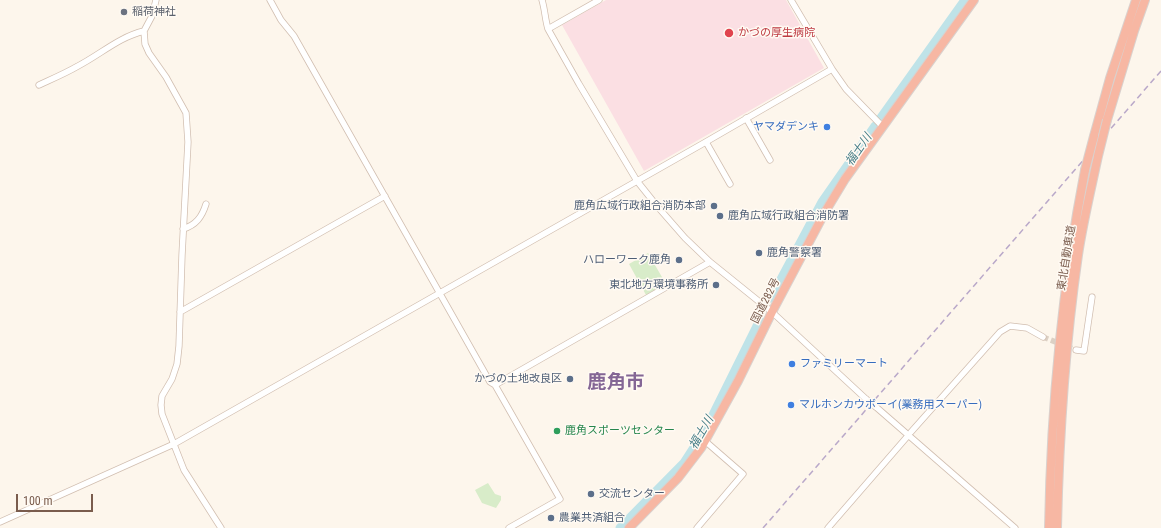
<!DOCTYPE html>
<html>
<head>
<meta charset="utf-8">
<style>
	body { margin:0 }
	#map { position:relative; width:1161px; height:528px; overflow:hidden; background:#fdf6ec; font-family:"Roboto Condensed",sans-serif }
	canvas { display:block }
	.scale { position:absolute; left:16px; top:494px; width:77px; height:18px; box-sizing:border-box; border:2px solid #7a5c4d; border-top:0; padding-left:5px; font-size:12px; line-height:14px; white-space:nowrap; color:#7a5c4d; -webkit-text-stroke:3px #fffaf3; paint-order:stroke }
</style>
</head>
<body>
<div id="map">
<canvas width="1161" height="528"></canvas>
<div class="scale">100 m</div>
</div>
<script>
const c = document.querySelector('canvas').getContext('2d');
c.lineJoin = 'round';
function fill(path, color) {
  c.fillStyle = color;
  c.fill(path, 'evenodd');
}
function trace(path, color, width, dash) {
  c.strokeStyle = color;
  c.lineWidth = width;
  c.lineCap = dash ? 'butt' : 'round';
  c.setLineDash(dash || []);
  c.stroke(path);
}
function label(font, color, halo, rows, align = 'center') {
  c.font = font + ' "Roboto Condensed","Noto Sans JP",sans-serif';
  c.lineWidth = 3;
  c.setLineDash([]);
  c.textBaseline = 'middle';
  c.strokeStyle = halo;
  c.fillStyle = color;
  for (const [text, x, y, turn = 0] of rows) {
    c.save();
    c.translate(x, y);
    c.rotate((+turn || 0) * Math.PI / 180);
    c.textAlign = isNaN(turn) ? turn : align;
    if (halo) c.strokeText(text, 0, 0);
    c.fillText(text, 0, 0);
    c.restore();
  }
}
const medical = new Path2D(`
	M 606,0 L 786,0 L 824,68 L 644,171 L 562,25 Z`);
const green = new Path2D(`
	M 648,253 L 666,284 L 646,295 L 629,264 Z
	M 488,483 L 495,494 L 501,496 L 501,500 L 496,508 L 482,503 L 475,490 Z`);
const river = new Path2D(`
	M 880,119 L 965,0
	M 771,298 L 822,202 L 875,126
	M 620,528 L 684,463 L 706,429 L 760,320`);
const minorTunnel = new Path2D(`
	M 1043,337 L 1076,350`);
const minor = new Path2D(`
	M 156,0 L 152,16 L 144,31 L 145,44 L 149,53 L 166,77 L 186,113 L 188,142 L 182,255 L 179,346 L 177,364 L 172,379 L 162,396 L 161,405 L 162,414 L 184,470 L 221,528
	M 270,0 L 281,20 L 294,36 L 490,382 L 495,385 L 560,499 L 509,528
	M 542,0 C 545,10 545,19 548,29 L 579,84 L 637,181 L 657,206 L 685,238 L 710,262 L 772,312 L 866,399
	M 791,0 L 832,69 L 846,89 L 883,127
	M 548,29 L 599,0
	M 39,85 C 52,79 66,73 78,66 C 101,54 119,37 144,31
	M 746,118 L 770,160
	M 706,142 L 730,184
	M 183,229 C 196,225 202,217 206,204
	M 180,312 L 385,196
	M 1076,350 L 1084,351 L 1092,297
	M 495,385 L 710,262
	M 876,407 L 1015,528
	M 911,432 L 1000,332 L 1010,326 L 1027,328 L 1043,337
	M 0,522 L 174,444 L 704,143 L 832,69
	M 697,528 L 743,474 L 705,441
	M 828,528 L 906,438`);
const highway = new Path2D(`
	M 1107,120 L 1134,31 L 1145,0
	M 1094,136 L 1110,78 L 1136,0
	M 629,528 L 678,478 L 701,448 L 738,381 L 772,312 L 825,212 L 845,179 L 974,0
	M 1049,528 C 1051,408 1062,288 1085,170
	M 1057,528 C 1059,437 1065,345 1078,255 C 1083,222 1091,189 1098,156`);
const rail = new Path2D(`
	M 763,528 L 1161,71`);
const minorBridge = new Path2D(`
	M 866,399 L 876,407`);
const highwayBridge = new Path2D(`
	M 1098,156 L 1107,120
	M 1085,170 L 1094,136`);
const markers = [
	[124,12,4,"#6b7280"],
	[729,33,5,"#e0444e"],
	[827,127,4,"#3f7fe0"],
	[714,206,4,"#5c6f8a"],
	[720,216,4,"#5c6f8a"],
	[759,253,4,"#5c6f8a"],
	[679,260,4,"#5c6f8a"],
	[716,285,4,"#5c6f8a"],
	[792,364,4,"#3f7fe0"],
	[570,379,4,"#5c6f8a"],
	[791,405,4,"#3f7fe0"],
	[557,431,4,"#2e9e5b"],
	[591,494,4,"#5c6f8a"],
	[551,518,4,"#5c6f8a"]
];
const worshipNames = [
	["稲荷神社",132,12]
];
const healthNames = [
	["かづの厚生病院",738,33]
];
const shopNames = [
	["ヤマダデンキ",819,127,"right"],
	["ファミリーマート",800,364],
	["マルホンカウボーイ(業務用スーパー)",799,405]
];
const serviceNames = [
	["鹿角広域行政組合消防本部",706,206],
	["鹿角広域行政組合消防署",728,216,"left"],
	["鹿角警察署",767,253,"left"],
	["ハローワーク鹿角",671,260],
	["東北地方環境事務所",708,285],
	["かづの土地改良区",562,379],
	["交流センター",599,494,"left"],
	["農業共済組合",559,518,"left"]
];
const streetNames = [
	["東北自動車道",1067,258,-81],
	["国道282号",766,301,-63]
];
const leisureNames = [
	["鹿角スポーツセンター",565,431]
];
const waterNames = [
	["福士川",859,150,-55],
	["福士川",702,433,-60]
];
const townNames = [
	["鹿角市",616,383]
];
fill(medical, '#fbdfe3');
fill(green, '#d8ecc9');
trace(river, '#bfe3e8', 9);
trace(minorTunnel, '#dcd0c4', 5.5, [5.5, 3]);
trace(minor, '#d1beb0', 7);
trace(highway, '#dad1cd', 10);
trace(minor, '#fff', 5.5);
trace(highway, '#f7b7a3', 8);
trace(rail, '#b9a8c9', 1.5, [6, 4]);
trace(minorBridge, '#d1beb0', 7, []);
trace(highwayBridge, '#dad1cd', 10, []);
trace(minorBridge, '#fff', 5.5);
trace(highwayBridge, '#f7b7a3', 8);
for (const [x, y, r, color] of markers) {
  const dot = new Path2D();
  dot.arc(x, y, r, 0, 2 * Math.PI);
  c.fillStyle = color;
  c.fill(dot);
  trace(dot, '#fffaf3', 1.5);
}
label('11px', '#5b616d', '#fffaf3', worshipNames, 'left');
label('11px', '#be3a42', '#fffaf3', healthNames, 'left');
label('11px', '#366cbe', '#fffaf3', shopNames, 'left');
label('11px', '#4e5e75', '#fffaf3', serviceNames, 'right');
label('11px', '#7a5c4d', '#fffaf3', streetNames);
label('11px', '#27864d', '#fffaf3', leisureNames, 'left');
label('italic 12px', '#437c86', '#fffaf3', waterNames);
label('bold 19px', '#846695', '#fffaf3', townNames);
</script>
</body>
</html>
